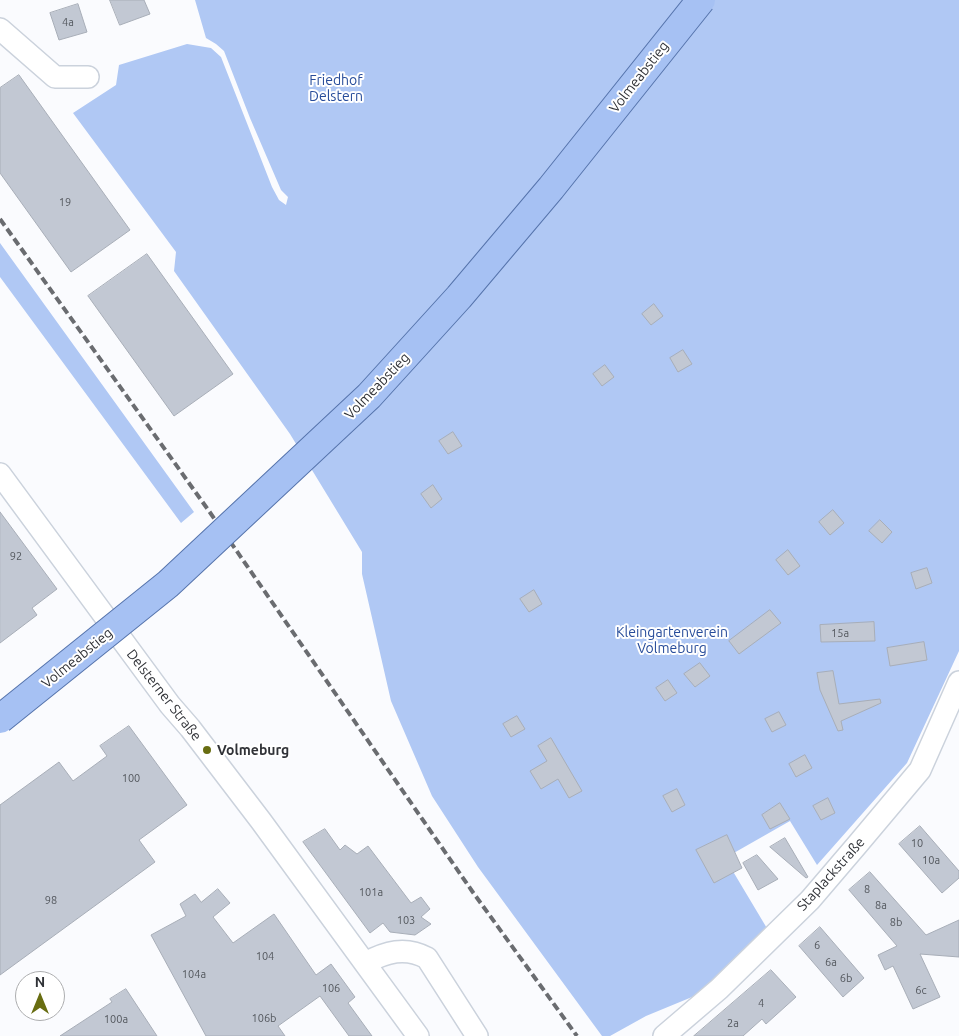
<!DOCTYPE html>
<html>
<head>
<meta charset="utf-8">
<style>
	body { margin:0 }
	#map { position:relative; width:959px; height:1036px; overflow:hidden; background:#fafbfe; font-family:Ubuntu,sans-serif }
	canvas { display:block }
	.north { position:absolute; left:15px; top:971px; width:50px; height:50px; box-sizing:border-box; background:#fff; border:1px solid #acadaf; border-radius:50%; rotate:0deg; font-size:14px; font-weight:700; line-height:20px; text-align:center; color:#303237 }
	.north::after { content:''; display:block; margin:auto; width:18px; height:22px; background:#686d11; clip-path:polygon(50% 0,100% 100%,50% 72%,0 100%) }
</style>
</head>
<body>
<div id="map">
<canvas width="959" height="1036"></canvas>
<div class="north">N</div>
</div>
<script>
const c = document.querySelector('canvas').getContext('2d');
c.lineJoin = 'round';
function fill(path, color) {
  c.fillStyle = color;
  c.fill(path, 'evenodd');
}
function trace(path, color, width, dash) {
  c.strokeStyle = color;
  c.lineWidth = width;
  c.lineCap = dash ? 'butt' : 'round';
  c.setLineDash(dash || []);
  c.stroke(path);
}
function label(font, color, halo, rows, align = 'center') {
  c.font = font + ' Ubuntu,sans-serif';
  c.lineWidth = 4;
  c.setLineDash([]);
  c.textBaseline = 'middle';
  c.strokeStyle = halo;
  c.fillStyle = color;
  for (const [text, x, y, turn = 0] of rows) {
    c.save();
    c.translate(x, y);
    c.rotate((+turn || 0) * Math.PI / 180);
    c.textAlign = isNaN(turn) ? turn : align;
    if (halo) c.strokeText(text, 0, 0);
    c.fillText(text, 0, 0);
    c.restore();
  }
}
const green = new Path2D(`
	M 195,0 L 959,0 L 959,651 L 907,763 L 817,865 L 790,821 L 725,858 L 768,930 L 709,990 L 646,1016 L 610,1036 L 602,1036 L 478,867 L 432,796 L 391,701 L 362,574 L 362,552 L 290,434 L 174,271 L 176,252 L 73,113 L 116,85 L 119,65 L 187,44 L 211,48 L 221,57 L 272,187 L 279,200 L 286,205 L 288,197 L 281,190 L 250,118 L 224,51 L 216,44 L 206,38 Z
	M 0,243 L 194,512 L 181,523 L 0,277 Z`);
const building = new Path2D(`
	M 110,0 L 144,0 L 150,14 L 120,25 Z
	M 78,4 L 87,32 L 59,40 L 50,13 Z
	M 19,75 L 130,230 L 71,272 L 0,173 L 0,88 Z
	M 147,254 L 233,374 L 174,416 L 88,296 Z
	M 654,304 L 663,316 L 651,325 L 642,314 Z
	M 683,350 L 692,364 L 678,372 L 670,358 Z
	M 605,365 L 614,377 L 602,386 L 593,374 Z
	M 453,432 L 462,446 L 448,454 L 439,441 Z
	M 433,485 L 442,499 L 431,508 L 421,494 Z
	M 833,510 L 844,523 L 830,535 L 819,522 Z
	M 0,512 L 57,589 L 32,608 L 37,615 L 0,643 Z
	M 880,520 L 892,532 L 882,543 L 869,531 Z
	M 788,550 L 800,566 L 788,575 L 776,560 Z
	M 927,568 L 932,583 L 916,589 L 911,573 Z
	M 534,590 L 542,604 L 529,612 L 520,599 Z
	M 770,610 L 781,623 L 739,654 L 729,641 Z
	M 874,622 L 875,641 L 821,642 L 820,625 Z
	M 924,642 L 927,660 L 890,666 L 887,648 Z
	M 700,663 L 710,676 L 695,687 L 684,674 Z
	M 833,671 L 839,704 L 880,699 L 881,703 L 841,721 L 843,730 L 838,731 L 820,690 L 817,673 Z
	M 668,680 L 677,693 L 665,701 L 656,688 Z
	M 779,712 L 786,725 L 772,732 L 765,719 Z
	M 517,716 L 525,729 L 511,737 L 503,724 Z
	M 129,726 L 187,805 L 139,840 L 155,862 L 0,975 L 0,805 L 59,762 L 73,781 L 107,756 L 100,746 Z
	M 551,738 L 582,791 L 569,798 L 558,779 L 541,789 L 530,771 L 547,761 L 538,746 Z
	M 805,755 L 812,768 L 796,777 L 789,764 Z
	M 677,789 L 685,805 L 672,812 L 663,796 Z
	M 828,798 L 835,813 L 821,820 L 813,806 Z
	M 780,803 L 790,819 L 770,829 L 762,815 Z
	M 920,826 L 959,871 L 959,878 L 942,893 L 899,844 Z
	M 325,829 L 340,850 L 345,845 L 357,854 L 368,846 L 411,903 L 421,897 L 430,909 L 421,917 L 431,924 L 415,935 L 390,932 L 383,923 L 370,933 L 303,842 Z
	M 727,835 L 742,868 L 714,883 L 696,850 Z
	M 785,838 L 808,877 L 806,878 L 770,847 Z
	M 757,855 L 778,879 L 758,890 L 743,863 Z
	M 870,872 L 926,935 L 959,920 L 959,957 L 920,954 L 940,997 L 913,1009 L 893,966 L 885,970 L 878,955 L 897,946 L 849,890 Z
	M 218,889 L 230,903 L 213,917 L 233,943 L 274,914 L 316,975 L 331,964 L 355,997 L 348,1003 L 372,1036 L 349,1036 L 320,996 L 278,1026 L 285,1036 L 206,1036 L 151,935 L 186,916 L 180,904 L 195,894 L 201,902 Z
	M 820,927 L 864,978 L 843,997 L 799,946 Z
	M 771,970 L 796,997 L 766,1024 L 762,1019 L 743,1036 L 694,1036 Z
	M 126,989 L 157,1036 L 60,1036 L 112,1002 L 110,999 Z`);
const minor = new Path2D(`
	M 0,29 L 55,77 L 88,77
	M 0,474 L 170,705 L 190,728 L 261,821 L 418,1036
	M 365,963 C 386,952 405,946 427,958 L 477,1036
	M 664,1036 L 719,989 L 810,900 L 857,845 L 920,770 L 959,682`);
const rail = new Path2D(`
	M 0,219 L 209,511 L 472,891 L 577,1036`);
const majorBridge = new Path2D(`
	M 0,719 L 168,584 L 369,396 L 459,297 L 551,188 L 701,0`);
const markers = [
	[207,750,5,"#686d11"]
];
const numberNames = [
	["4a",68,22],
	["19",65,202],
	["92",16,556],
	["15a",840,633],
	["100",131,778],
	["10",917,843],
	["10a",931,860],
	["8",867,889],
	["101a",371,892],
	["98",51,900],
	["8a",881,905],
	["103",406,920],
	["8b",896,922],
	["6",817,945],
	["104",265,956],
	["6a",831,962],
	["104a",194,974],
	["6b",846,978],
	["106",331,988],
	["6c",921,990],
	["4",761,1003],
	["106b",264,1018],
	["100a",116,1019],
	["2a",733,1023]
];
const streetNames = [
	["Volmeabstieg",639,77,-52],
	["Volmeabstieg",377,386,-46],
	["Volmeabstieg",77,658,-39],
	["Delsterner Straße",164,695,52],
	["Staplackstraße",831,874,-48]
];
const parkNames = [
	["Friedhof",336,80],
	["Delstern",336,96],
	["Kleingartenverein",672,632],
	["Volmeburg",672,648]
];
const poiNames = [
	["Volmeburg",217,750]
];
fill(green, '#b0c8f4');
fill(building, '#c2c8d3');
trace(building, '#a8aeb8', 1);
trace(minor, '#cbd2dc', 24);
trace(minor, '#fff', 21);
trace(rail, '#6a6c70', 4, [8, 4]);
trace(majorBridge, '#5674ac', 30, []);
trace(majorBridge, '#a6c1f3', 28);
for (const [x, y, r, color] of markers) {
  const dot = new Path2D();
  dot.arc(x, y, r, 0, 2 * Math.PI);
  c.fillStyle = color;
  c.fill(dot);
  trace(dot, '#fff', 2);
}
label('11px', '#54585e', null, numberNames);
label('14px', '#303237', '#fff', streetNames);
label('14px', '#274c9a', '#fff', parkNames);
label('bold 14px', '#303237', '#fff', poiNames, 'left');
</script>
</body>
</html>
